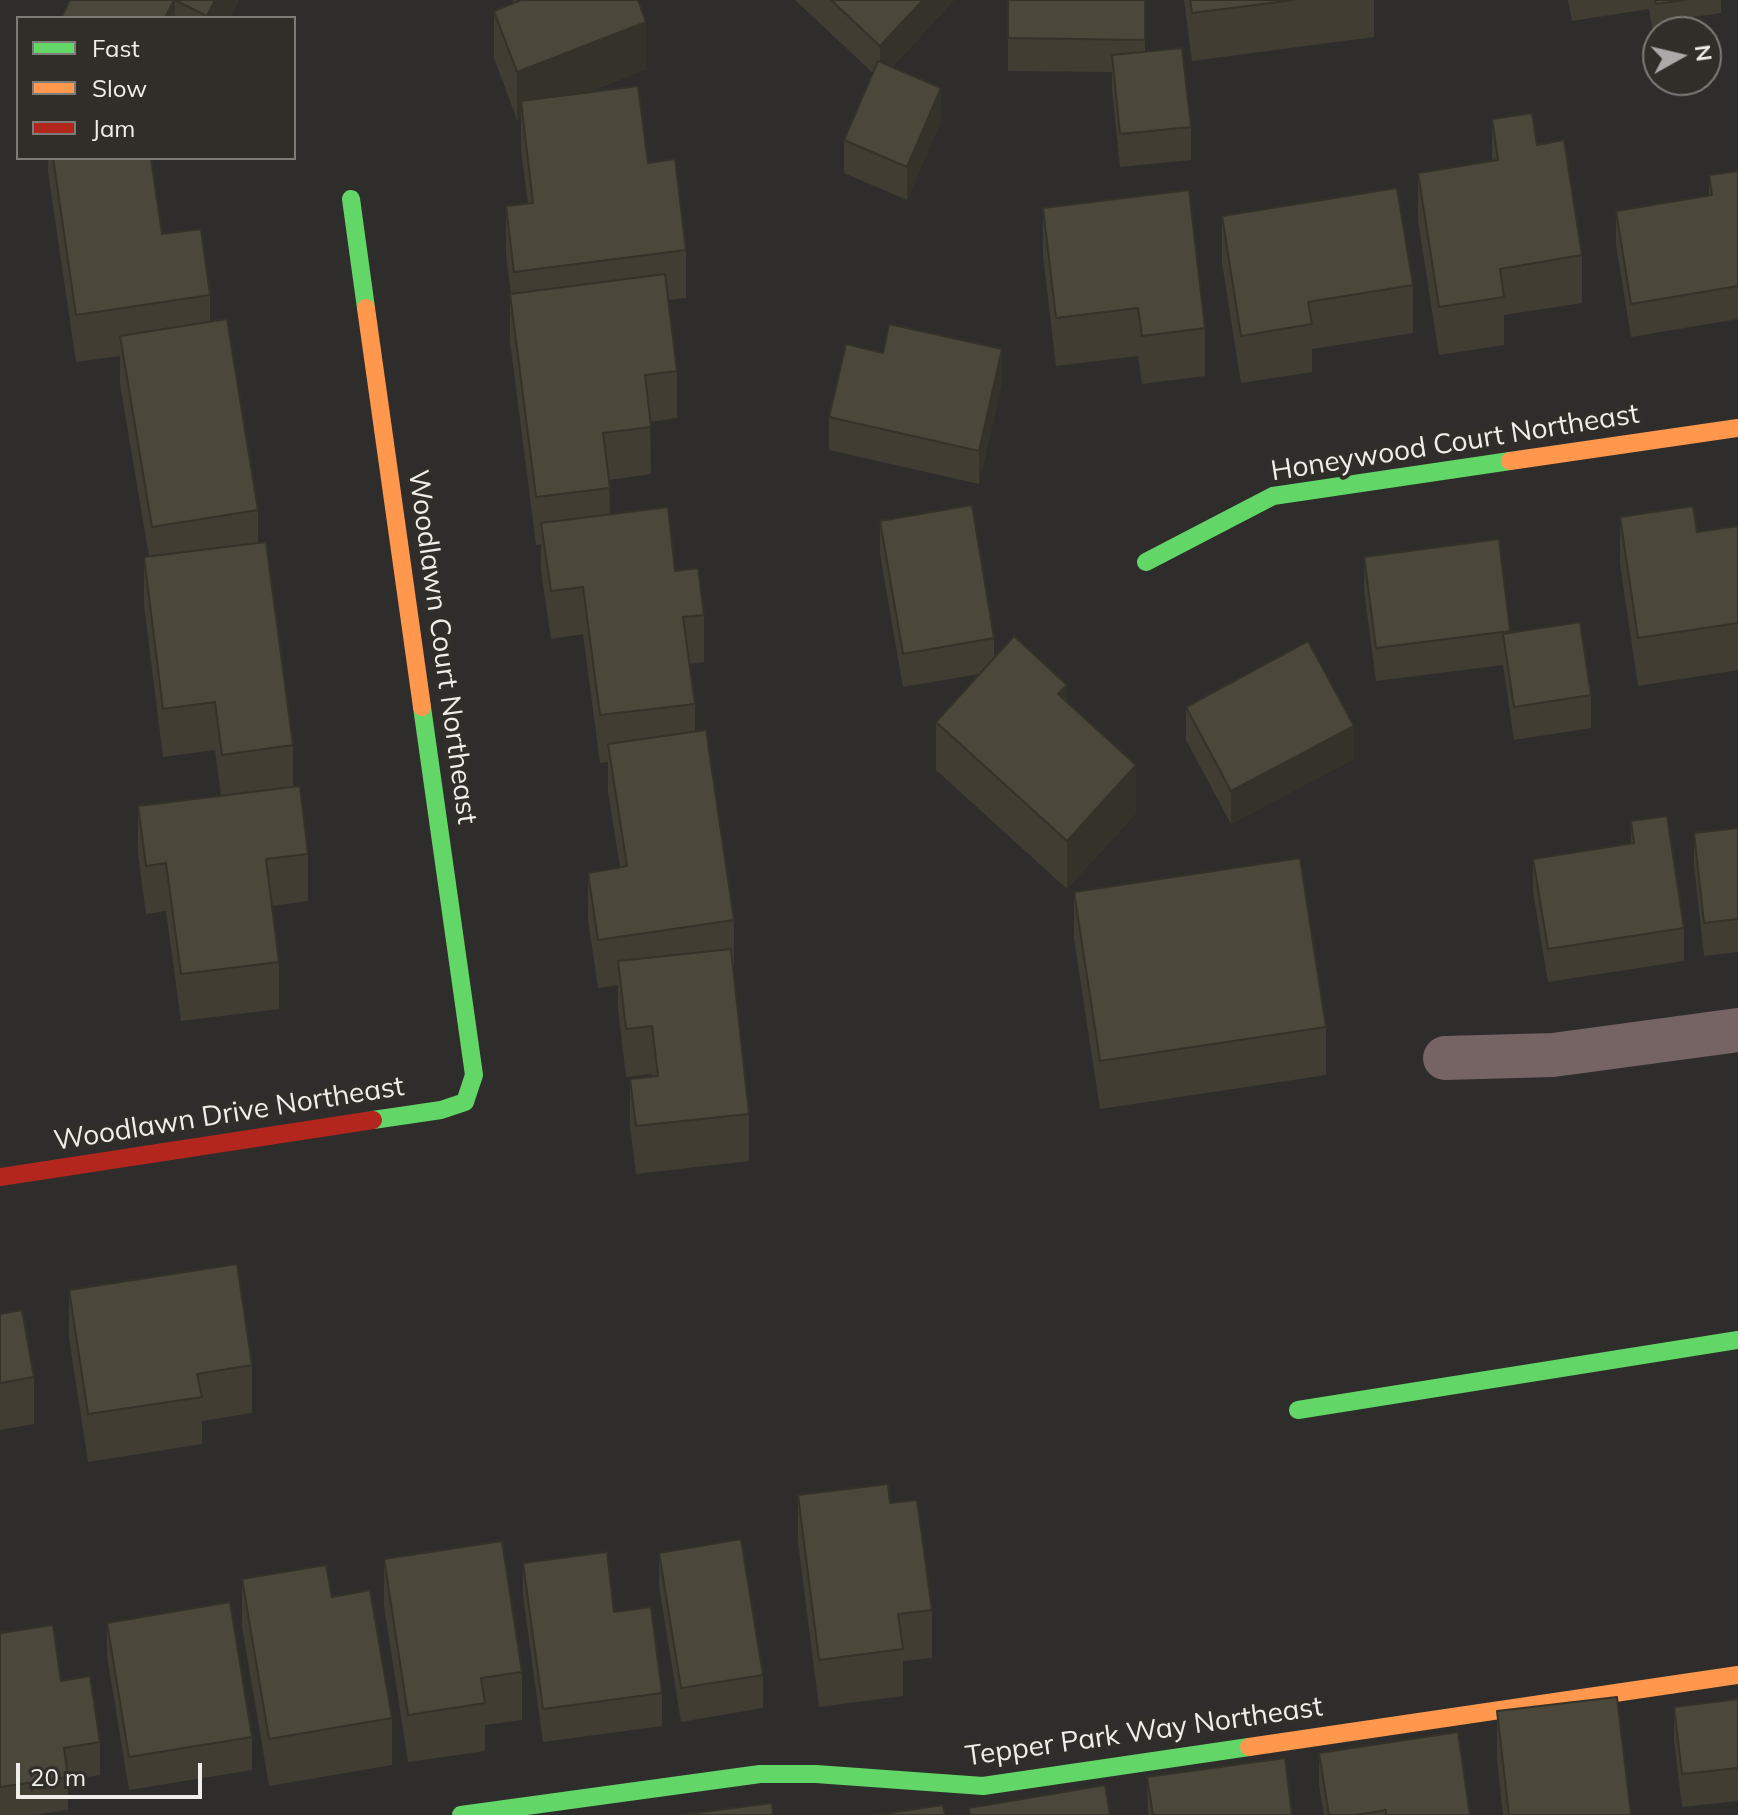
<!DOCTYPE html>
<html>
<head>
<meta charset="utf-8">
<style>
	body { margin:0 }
	#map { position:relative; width:1738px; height:1815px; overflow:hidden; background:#2f2d2b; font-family:Mulish,sans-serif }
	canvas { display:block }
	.legend { position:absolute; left:16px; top:16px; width:280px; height:144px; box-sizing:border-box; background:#312e29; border:2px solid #7d7b77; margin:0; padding:10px 14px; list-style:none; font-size:24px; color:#f0eeeb }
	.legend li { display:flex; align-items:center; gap:16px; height:40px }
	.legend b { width:40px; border:2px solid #7d7b77 }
	.north { position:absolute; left:1642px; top:16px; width:80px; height:80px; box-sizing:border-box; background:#312e29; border:2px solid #7d7b77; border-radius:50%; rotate:82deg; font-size:22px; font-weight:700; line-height:32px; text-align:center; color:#f0eeeb }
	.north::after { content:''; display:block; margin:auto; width:28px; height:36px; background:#acaaa8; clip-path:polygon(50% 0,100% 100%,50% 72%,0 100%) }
	.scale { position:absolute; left:16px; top:1763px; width:186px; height:36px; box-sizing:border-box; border:4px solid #f0eeeb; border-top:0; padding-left:10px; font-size:24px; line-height:28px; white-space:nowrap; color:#f0eeeb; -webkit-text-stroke:6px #312e29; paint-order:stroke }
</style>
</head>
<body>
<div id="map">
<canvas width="1738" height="1815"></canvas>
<ul class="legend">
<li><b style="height:10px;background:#63d668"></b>Fast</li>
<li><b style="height:10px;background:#ff974d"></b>Slow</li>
<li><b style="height:10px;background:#b3261e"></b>Jam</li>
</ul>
<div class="north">N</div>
<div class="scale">20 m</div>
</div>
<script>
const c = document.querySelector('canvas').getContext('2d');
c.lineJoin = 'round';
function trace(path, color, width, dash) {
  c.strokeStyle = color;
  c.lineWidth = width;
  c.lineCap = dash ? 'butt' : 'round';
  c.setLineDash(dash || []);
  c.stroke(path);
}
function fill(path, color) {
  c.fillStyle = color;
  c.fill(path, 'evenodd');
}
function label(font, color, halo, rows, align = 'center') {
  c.font = font + ' Mulish,sans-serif';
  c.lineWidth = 8;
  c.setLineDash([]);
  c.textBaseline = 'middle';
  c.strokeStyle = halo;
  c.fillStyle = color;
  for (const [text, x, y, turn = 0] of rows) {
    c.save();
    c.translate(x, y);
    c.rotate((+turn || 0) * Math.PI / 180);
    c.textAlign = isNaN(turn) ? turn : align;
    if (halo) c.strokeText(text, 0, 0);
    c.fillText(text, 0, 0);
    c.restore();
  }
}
const street = new Path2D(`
	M 1445,1058 L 1553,1055 L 1738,1030`);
const fast = new Path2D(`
	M 351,199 L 366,308
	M 1146,562 L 1273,496 L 1510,461
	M 373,1120 L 441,1110 L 465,1102 L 474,1075 L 422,707
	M 1298,1410 L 1738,1340
	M 461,1815 L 760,1774 L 816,1774 L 983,1786 L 1249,1747`);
const slow = new Path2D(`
	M 366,308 L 422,707
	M 1510,461 L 1738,428
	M 1249,1747 L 1738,1675`);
const jam = new Path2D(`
	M 0,1177 L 373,1120`);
const wall = new Path2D(`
	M 70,0 L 239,0 L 230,18 L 61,18 Z
	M 512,0 L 638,0 L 646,69 L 586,93 L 648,163 L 686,250 L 686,298 L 668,300 L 677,371 L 677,418 L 650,422 L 651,474 L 609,480 L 610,514 L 675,571 L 704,615 L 704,662 L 690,664 L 695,704 L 695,732 L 734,920 L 734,967 L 733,967 L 749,1114 L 749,1161 L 636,1174 L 630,1126 L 630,1079 L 652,1076 L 652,1074 L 626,1077 L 618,1009 L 618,985 L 598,988 L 588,920 L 588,873 L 620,867 L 608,792 L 608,762 L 600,763 L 583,634 L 551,639 L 541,571 L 541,544 L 536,545 L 510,341 L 510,294 L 511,293 L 506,254 L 506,206 L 528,204 L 521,149 L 521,118 L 517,120 L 494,58 L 494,11 L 514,3 Z
	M 795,0 L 954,0 L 892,67 L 941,121 L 907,200 L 844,173 L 844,140 L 873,73 Z
	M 1008,0 L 1145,0 L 1145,51 L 1191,127 L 1191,160 L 1120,167 L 1112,88 L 1112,72 L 1008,71 Z
	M 1184,0 L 1374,0 L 1374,37 L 1192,61 Z
	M 1568,0 L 1721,0 L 1721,13 L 1693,17 L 1693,32 L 1658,32 L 1658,51 L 1656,52 L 1649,9 L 1572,21 Z
	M 1492,119 L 1537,145 L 1582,255 L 1582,303 L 1504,315 L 1504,345 L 1439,355 L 1418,221 L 1418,173 L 1492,162 Z
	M 48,158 L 151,158 L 162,234 L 210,295 L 210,321 L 258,510 L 258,543 L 293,745 L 293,786 L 308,854 L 308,901 L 272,906 L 279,962 L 279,1009 L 181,1021 L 166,911 L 146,914 L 138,854 L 138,806 L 221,796 L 215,750 L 163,757 L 144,605 L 144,557 L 149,556 L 120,384 L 120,356 L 76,362 L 48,172 Z
	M 1738,171 L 1738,319 L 1631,337 L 1616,244 L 1616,211 L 1709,195 L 1709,175 Z
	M 1043,208 L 1205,328 L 1205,376 L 1142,384 L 1138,356 L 1056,366 L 1043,256 Z
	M 1222,216 L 1413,285 L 1413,333 L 1312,349 L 1312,372 L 1241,383 L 1222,263 Z
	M 883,353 L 1002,382 L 979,484 L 829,450 L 829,417 Z
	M 1620,517 L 1697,532 L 1738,526 L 1738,670 L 1638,686 L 1620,564 Z
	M 880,521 L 994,638 L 994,657 L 1067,703 L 1136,813 L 1067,889 L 936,770 L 936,722 L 979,674 L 903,687 L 880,554 Z
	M 1364,557 L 1510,631 L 1510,633 L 1591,695 L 1591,728 L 1514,740 L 1503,665 L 1376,681 L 1364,590 Z
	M 1186,707 L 1354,759 L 1231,824 L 1186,740 Z
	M 1631,821 L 1684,928 L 1684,961 L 1548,982 L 1533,892 L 1533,859 L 1631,844 Z
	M 1738,828 L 1738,952 L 1704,956 L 1694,866 L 1694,833 Z
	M 1074,892 L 1326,1027 L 1326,1075 L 1100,1109 L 1074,939 Z
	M 69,1290 L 252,1365 L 252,1413 L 202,1421 L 202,1444 L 88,1462 L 69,1338 Z
	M 0,1314 L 34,1377 L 34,1424 L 0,1430 Z
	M 798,1495 L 890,1503 L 932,1610 L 932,1658 L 903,1661 L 903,1696 L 819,1707 L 798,1542 Z
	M 659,1553 L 763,1675 L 763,1708 L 681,1722 L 659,1586 Z
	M 384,1559 L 522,1672 L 522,1720 L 485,1725 L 485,1751 L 408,1762 L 384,1606 Z
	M 523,1563 L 614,1612 L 662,1693 L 662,1726 L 543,1742 L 523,1596 Z
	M 242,1579 L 332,1597 L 392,1718 L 392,1765 L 269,1786 L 242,1626 Z
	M 107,1623 L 252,1737 L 252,1770 L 129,1790 L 107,1656 Z
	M 0,1633 L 61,1681 L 100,1742 L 100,1775 L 68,1780 L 68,1810 L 34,1815 L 0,1815 Z
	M 1738,1699 L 1738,1802 L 1738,1801 L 1682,1807 L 1674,1740 L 1674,1707 Z
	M 1497,1711 L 1631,1815 L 1503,1815 L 1497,1759 Z
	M 1319,1753 L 1470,1815 L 1324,1815 L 1319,1786 Z
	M 1147,1777 L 1292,1815 L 1148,1815 Z`);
const shadedWall = new Path2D(`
	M 175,0 L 175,18 L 165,18 Z
	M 215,0 L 239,0 L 230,18 L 207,18 Z
	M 923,0 L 954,0 L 880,79 L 880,46 Z
	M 646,22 L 646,69 L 523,117 L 521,101 L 521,118 L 517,120 L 517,72 Z
	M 941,88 L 941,121 L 907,200 L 907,167 Z
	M 1002,349 L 1002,382 L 979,484 L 979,451 Z
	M 1067,685 L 1067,733 L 1058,694 Z
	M 1354,726 L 1354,759 L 1231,824 L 1231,791 Z
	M 1136,765 L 1136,813 L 1067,889 L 1067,841 Z`);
const building = new Path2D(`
	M 70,0 L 174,0 L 165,18 L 61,18 Z
	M 175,0 L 215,0 L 207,16 Z
	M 521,0 L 638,0 L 646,22 L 517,72 L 494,11 Z
	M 831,0 L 923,0 L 880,46 Z
	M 1008,0 L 1145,0 L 1145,40 L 1008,38 Z
	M 1190,0 L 1294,0 L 1192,13 Z
	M 1655,0 L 1686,0 L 1656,4 Z
	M 1182,48 L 1191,127 L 1120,134 L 1112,55 Z
	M 878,61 L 941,88 L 907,167 L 844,140 Z
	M 638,86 L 648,163 L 675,159 L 686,250 L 514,272 L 506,206 L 533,203 L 521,101 Z
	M 1532,113 L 1537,145 L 1564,140 L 1582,255 L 1500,269 L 1504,297 L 1439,307 L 1418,173 L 1498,160 L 1492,119 Z
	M 53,158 L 151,158 L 162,234 L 201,229 L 210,295 L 76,315 Z
	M 1738,171 L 1738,286 L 1631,304 L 1616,211 L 1712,195 L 1709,175 Z
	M 1397,188 L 1413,285 L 1308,302 L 1312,324 L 1241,336 L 1222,216 Z
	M 1189,190 L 1205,328 L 1142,336 L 1138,308 L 1056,318 L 1043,208 Z
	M 665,274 L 677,371 L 645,375 L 651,427 L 603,433 L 610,488 L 536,497 L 510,294 Z
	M 227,319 L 258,510 L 152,527 L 120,336 Z
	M 889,324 L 1002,349 L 979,451 L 829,417 L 846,344 L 883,353 Z
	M 972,505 L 994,638 L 903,654 L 880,521 Z
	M 1693,506 L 1697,532 L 1738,526 L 1738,623 L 1638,638 L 1620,517 Z
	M 668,507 L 675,571 L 698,568 L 704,615 L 683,617 L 695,704 L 600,715 L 583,587 L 551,591 L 541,523 Z
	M 1499,539 L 1510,631 L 1376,648 L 1364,557 Z
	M 266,542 L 293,745 L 222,755 L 215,702 L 163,709 L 144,557 Z
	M 1580,622 L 1591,695 L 1514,707 L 1503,634 Z
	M 1014,636 L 1067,685 L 1058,694 L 1136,765 L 1067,841 L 936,722 Z
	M 1308,641 L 1354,726 L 1231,791 L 1186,707 Z
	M 706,730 L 734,920 L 598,940 L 588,873 L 627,866 L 608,744 Z
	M 300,786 L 308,854 L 266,859 L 279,962 L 181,974 L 166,863 L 146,866 L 138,806 Z
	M 1667,816 L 1684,928 L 1548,949 L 1533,859 L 1634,843 L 1631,821 Z
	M 1738,828 L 1738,919 L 1704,923 L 1694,833 Z
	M 1300,858 L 1326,1027 L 1100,1061 L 1074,892 Z
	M 731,949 L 749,1114 L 636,1126 L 630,1079 L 658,1076 L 652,1026 L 626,1029 L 618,961 Z
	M 237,1264 L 252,1365 L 197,1374 L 202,1397 L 88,1414 L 69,1290 Z
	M 22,1310 L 34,1377 L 0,1383 L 0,1314 Z
	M 888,1484 L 890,1503 L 917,1500 L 932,1610 L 898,1614 L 903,1649 L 819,1660 L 798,1495 Z
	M 741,1539 L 763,1675 L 681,1688 L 659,1553 Z
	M 502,1541 L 522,1672 L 481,1678 L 485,1703 L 408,1715 L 384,1559 Z
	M 607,1552 L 614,1612 L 651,1607 L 662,1693 L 543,1709 L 523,1563 Z
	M 326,1565 L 332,1597 L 370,1590 L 392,1718 L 269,1739 L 242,1579 Z
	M 230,1602 L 252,1737 L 129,1757 L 107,1623 Z
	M 53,1625 L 61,1681 L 90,1676 L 100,1742 L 64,1748 L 68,1777 L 0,1787 L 0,1633 Z
	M 1617,1697 L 1631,1815 L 1509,1815 L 1497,1711 Z
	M 1738,1699 L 1738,1769 L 1738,1768 L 1682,1774 L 1674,1707 Z
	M 1458,1732 L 1470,1815 L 1386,1815 L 1386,1810 L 1356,1815 L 1329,1815 L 1319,1753 Z
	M 1285,1758 L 1292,1815 L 1153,1815 L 1147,1777 Z
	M 1105,1785 L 1110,1815 L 970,1815 L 969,1808 Z
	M 772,1803 L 773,1815 L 680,1815 Z
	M 943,1805 L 945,1815 L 876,1815 Z`);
const streetNames = [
	["Honeywood Court Northeast",1455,443,-9],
	["Woodlawn Court Northeast",442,647,82],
	["Woodlawn Drive Northeast",229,1114,-9],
	["Tepper Park Way Northeast",1144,1732,-8]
];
trace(street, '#766364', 44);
trace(fast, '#63d668', 18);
trace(slow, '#ff974d', 18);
trace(jam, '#b3261e', 18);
fill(wall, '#413d33');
fill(shadedWall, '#353229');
fill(building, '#4c473b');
trace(building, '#353229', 2);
label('28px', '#f0eeeb', '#312e29', streetNames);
</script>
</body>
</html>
